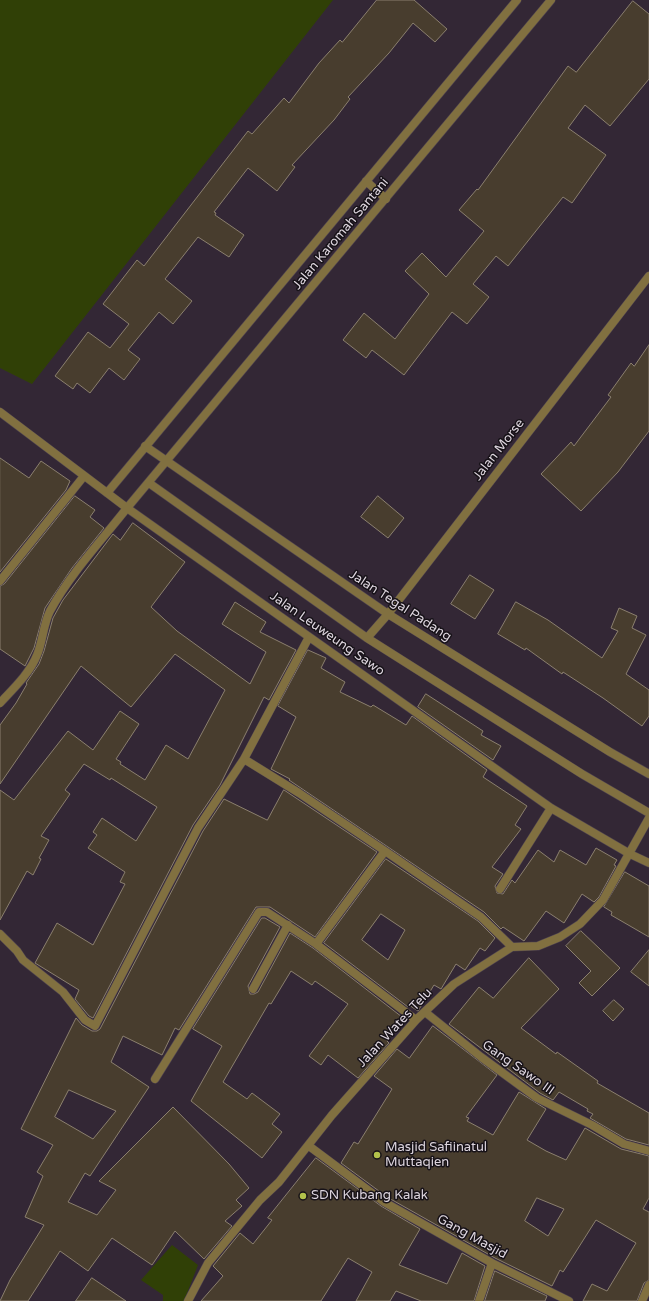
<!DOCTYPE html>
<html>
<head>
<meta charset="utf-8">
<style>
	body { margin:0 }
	canvas { display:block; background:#332735 }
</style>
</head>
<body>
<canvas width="649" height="1301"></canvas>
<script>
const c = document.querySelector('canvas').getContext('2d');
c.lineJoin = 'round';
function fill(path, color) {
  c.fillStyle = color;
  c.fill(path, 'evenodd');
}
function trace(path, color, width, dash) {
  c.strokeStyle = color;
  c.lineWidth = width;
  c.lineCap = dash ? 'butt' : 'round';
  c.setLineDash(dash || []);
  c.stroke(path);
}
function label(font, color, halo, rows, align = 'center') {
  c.font = font + ' "Varela Round",sans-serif';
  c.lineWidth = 3;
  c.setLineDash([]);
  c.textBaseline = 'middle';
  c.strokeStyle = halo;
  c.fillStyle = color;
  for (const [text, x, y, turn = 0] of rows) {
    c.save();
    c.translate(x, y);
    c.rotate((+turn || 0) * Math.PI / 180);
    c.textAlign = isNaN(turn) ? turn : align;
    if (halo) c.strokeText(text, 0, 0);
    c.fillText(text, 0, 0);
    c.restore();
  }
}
const green = new Path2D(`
	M 0,0 L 333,0 L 32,384 L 0,368 Z
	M 172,1245 L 198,1265 L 184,1301 L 163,1301 L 163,1295 L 141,1280 Z`);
const building = new Path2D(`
	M 377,0 L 414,0 L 447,29 L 435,42 L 413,23 L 389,53 L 348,97 L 350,99 L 334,120 L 292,165 L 295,167 L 277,191 L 248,168 L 214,212 L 216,213 L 215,215 L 244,235 L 229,257 L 198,237 L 165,279 L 192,301 L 173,324 L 159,312 L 128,350 L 140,359 L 124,380 L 109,368 L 90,393 L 77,383 L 73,389 L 55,376 L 88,332 L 110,348 L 129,324 L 103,304 L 137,260 L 144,266 L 248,131 L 252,134 L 284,98 L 289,103 L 319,63 L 340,40 L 342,42 Z
	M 633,1 L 649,14 L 649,79 L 610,126 L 585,105 L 568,128 L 606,155 L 572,203 L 563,197 L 508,266 L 496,256 L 473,284 L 489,297 L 467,324 L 452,312 L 404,375 L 372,350 L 366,358 L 343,340 L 364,313 L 395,339 L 429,294 L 405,271 L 422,253 L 446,277 L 484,231 L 459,210 L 477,189 L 478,190 L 568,66 L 576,72 Z
	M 649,345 L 649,431 L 618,472 L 581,511 L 541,474 L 571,442 L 574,446 L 611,397 L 608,395 L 631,363 L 634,366 Z
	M 0,458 L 29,478 L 41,461 L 70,481 L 66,490 L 0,572 Z
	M 75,496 L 95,510 L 90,517 L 104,528 L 72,568 L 45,608 L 34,648 L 25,666 L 0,649 L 0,586 L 4,584 Z
	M 378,496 L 404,518 L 388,538 L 361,517 Z
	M 133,523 L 185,562 L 151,607 L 177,631 L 250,684 L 266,652 L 222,624 L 235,602 L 266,622 L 260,632 L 296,650 L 269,700 L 264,697 L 220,785 L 193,825 L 93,1018 L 89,1016 L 75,999 L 79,990 L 35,963 L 57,923 L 93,945 L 125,884 L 120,882 L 125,872 L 88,848 L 97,835 L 93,832 L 102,818 L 136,841 L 157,807 L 111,778 L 110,780 L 84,764 L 65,790 L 70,794 L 41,836 L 49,840 L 39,858 L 41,859 L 33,875 L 27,871 L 0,920 L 0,790 L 14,800 L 68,731 L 93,750 L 120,711 L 139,724 L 116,759 L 121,762 L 120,764 L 145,780 L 166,745 L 188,759 L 225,690 L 175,654 L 131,707 L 81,666 L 0,784 L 0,725 L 16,703 L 27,684 L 26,683 L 39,664 L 44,651 L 53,618 L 63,600 L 113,534 L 120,540 Z
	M 470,575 L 494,590 L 475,619 L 451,604 Z
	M 516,602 L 548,620 L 602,658 L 618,631 L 611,628 L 619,608 L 637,616 L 632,628 L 646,635 L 626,674 L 649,690 L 649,716 L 642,726 L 603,698 L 563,672 L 562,674 L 526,648 L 525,650 L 498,634 Z
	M 308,650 L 326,658 L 321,668 L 345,682 L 340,692 L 371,707 L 373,705 L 406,725 L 412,716 L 487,770 L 483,777 L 527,806 L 515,825 L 521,829 L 492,867 L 503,874 L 495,886 L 497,893 L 503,894 L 512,880 L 515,883 L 538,850 L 554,862 L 560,850 L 586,865 L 596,848 L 617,860 L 614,865 L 616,866 L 599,897 L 594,902 L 582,894 L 564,923 L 546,911 L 524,941 L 503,927 L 501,929 L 484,912 L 289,780 L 290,779 L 271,769 L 296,717 L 278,706 Z
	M 426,694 L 483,731 L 481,735 L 501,746 L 493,760 L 418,707 Z
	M 284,790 L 377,852 L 315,937 L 270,907 L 256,907 L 179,1030 L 175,1028 L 162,1055 L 123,1036 L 111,1062 L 149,1087 L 90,1176 L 85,1173 L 68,1202 L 97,1215 L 116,1190 L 99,1181 L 173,1107 L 229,1164 L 249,1188 L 236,1200 L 242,1206 L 225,1221 L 232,1226 L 204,1259 L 175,1231 L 152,1265 L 112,1238 L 88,1271 L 60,1251 L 28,1301 L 0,1301 L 10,1280 L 44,1225 L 25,1217 L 43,1176 L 37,1172 L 53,1145 L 21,1129 L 76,1018 L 82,1025 L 92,1031 L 97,1031 L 100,1029 L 203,831 L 224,799 L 267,820 ZM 69,1090 L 116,1111 L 93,1139 L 55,1117 Z
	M 386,859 L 478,921 L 495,938 L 485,951 L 480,948 L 465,970 L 456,964 L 441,989 L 434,985 L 418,1011 L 409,1005 L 408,1007 L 324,943 ZM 381,914 L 405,930 L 388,960 L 362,940 Z
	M 625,872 L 649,886 L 649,937 L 611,915 L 612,912 L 604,907 Z
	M 262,918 L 265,918 L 280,927 L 248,986 L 250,994 L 254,994 L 258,992 L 290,933 L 313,948 L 402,1017 L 387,1041 L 389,1043 L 358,1078 L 328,1055 L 321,1065 L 309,1056 L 348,1004 L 315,981 L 312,985 L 291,971 L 271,1004 L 269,1003 L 223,1082 L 247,1099 L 252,1093 L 280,1114 L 272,1124 L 282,1132 L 262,1158 L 191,1101 L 222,1046 L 193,1029 Z
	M 581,931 L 620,968 L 592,996 L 579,983 L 591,971 L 566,946 Z
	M 649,950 L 649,986 L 631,972 Z
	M 529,958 L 559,989 L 521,1028 L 556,1054 L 557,1052 L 598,1081 L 597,1083 L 649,1113 L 649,1145 L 626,1139 L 590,1118 L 593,1114 L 587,1111 L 588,1109 L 559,1092 L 553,1100 L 540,1093 L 449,1024 L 479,987 L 493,998 Z
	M 614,1000 L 624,1009 L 613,1021 L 603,1011 Z
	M 433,1026 L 497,1075 L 466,1117 L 469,1118 L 467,1121 L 493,1135 L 519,1092 L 546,1109 L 527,1140 L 546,1151 L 566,1160 L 585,1128 L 621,1149 L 649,1156 L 649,1198 L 643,1209 L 649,1212 L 649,1280 L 644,1283 L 637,1301 L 583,1301 L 592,1284 L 607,1291 L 636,1243 L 596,1220 L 563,1272 L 560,1270 L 552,1286 L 495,1258 L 387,1197 L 341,1163 L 354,1142 L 358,1144 L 392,1089 L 374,1076 L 397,1049 L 409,1058 ZM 537,1198 L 564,1209 L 548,1236 L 525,1221 Z
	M 316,1158 L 381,1206 L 420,1229 L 399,1265 L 447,1284 L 462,1253 L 485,1266 L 474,1301 L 421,1301 L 396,1291 L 390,1301 L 356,1301 L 372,1272 L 348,1258 L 321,1301 L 201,1301 L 223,1276 L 213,1266 L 240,1233 L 253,1244 L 272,1220 L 268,1218 Z
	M 495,1271 L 547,1296 L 545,1301 L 485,1301 Z
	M 92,1278 L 126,1301 L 76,1301 Z`);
const street = new Path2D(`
	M 366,181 L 386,199
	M 0,412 L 127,508 L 551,808 L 630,854 L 649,863
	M 145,446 L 388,614 L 610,752 L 649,774
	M 149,483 L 367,638 L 582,774 L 649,813
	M 107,493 L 517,0
	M 0,581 L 84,476
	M 309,637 L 244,759 L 299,793 L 385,851
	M 367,638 L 388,614 L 649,276
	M 0,703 C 13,689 30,673 37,655 C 43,641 43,625 50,611 C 70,574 101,541 127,508 L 551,0
	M 500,889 L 551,808
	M 0,934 L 17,951 L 23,960 L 63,992 L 85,1020 L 95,1026 L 198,828 L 244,759
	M 316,944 L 416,1020
	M 253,989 L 288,925
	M 425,1012 L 481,1057 L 537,1098 L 592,1125 L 624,1144 L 649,1151
	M 155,1079 L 259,912 L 267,912 L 316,944 L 385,851 L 481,917 L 512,947
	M 309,1146 L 384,1202 L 492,1263 L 569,1301
	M 188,1301 L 208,1263 L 260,1200 L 279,1182 L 332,1115 L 416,1020 L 454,984 L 512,947 L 538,946 L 560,937 L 580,924 L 603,900 L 649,818
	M 479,1301 L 492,1263
	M 642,1301 L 649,1285`);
const markers = [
	[377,1155,4,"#b3c24b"],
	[303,1196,4,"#b3c24b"]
];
const streetNames = [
	["Jalan Karomah Santani",341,234,-50],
	["Jalan Morse",499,450,-52],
	["Jalan Tegal Padang",400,606,33],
	["Jalan Leuweung Sawo",327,634,35],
	["Jalan Wates Telu",395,1028,-47],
	["Gang Sawo III",518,1068,35],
	["Gang Masjid",472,1237,29]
];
const poiNames = [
	["Masjid Safiinatul",385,1148],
	["Muttaqien",385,1163],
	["SDN Kubang Kalak",311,1196]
];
fill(green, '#304006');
fill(building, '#483d2e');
trace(building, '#8a7f6e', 1);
trace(street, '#4e4350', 9);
trace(street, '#817040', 8);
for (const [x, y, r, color] of markers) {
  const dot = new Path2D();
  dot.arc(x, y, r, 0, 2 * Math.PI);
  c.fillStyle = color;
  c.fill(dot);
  trace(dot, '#171218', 1.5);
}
label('13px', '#ddd5de', '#171218', streetNames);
label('13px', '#ddd5de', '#171218', poiNames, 'left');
</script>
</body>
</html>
